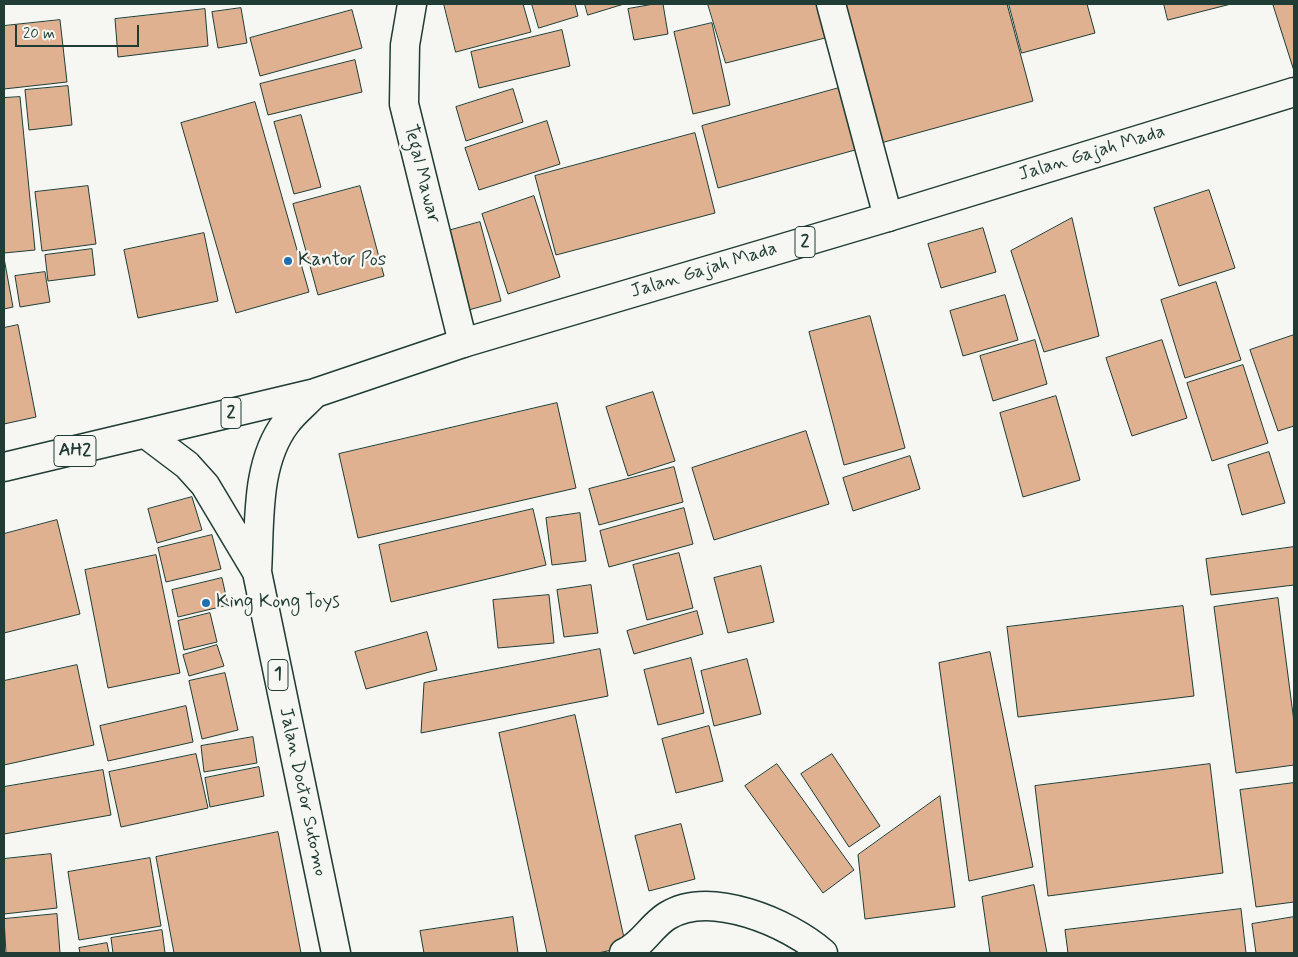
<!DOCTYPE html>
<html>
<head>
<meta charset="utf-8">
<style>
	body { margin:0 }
	#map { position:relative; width:1298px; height:957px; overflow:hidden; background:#f6f6f2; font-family:Mynerve,sans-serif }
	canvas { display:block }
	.frame { position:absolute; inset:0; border:5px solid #1f3d34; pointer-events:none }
	.scale { position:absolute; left:15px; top:25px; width:124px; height:22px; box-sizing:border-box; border:2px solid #1f3d34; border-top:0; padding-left:6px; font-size:15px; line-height:18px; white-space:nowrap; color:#1f3d34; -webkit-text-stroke:4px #f6f6f2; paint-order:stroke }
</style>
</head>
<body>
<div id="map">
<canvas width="1298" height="957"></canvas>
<div class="frame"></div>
<div class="scale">20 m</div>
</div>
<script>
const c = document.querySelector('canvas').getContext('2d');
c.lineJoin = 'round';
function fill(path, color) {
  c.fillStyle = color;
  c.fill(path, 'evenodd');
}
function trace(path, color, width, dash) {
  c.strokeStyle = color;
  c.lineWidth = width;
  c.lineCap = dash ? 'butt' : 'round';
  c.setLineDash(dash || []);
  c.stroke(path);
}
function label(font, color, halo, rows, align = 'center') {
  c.font = font + ' Mynerve,sans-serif';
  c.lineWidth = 4.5;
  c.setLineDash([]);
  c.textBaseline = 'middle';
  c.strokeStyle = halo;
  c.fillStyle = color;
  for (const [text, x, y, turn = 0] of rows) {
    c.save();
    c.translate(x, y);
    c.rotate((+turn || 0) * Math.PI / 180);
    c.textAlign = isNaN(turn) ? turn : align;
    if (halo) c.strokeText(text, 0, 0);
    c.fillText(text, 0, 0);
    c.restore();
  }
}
const building = new Path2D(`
	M 444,4 L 523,4 L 531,32 L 456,52 Z
	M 532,4 L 575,4 L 578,16 L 539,28 Z
	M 585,4 L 624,4 L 588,15 Z
	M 654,4 L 663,4 L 668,34 L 634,40 L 628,9 Z
	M 708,4 L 820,4 L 829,37 L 726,63 Z
	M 843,4 L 1007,4 L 1033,101 L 881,143 Z
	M 1009,4 L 1087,4 L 1095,33 L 1022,53 Z
	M 1164,4 L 1231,4 L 1168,20 Z
	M 1278,4 L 1294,4 L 1294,71 L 1273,5 Z
	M 241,8 L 247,43 L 218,48 L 212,12 Z
	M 205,9 L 208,46 L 118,57 L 115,19 Z
	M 352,10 L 362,48 L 260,76 L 250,38 Z
	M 60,20 L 67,82 L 4,89 L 4,26 Z
	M 712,23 L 730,105 L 693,114 L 674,32 Z
	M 562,30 L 570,66 L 479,88 L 471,52 Z
	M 355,60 L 362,92 L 268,115 L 260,84 Z
	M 68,86 L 72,125 L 29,130 L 25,90 Z
	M 839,88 L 855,150 L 718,188 L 702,126 Z
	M 513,89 L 523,122 L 466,141 L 456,107 Z
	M 20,97 L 35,250 L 4,253 L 4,98 Z
	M 255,102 L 309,292 L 236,313 L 181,123 Z
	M 301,115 L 321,187 L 294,194 L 274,122 Z
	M 547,121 L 560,164 L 479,190 L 465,148 Z
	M 695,133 L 715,213 L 556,255 L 535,176 Z
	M 88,186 L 96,244 L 42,251 L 35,192 Z
	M 360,186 L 384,276 L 318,295 L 293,204 Z
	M 1209,190 L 1235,268 L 1179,286 L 1154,208 Z
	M 534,196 L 560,277 L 508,294 L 482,214 Z
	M 1072,218 L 1099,336 L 1044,352 L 1011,251 Z
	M 480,222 L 501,301 L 465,311 L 444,232 Z
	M 983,228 L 996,272 L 941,288 L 928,244 Z
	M 204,233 L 218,301 L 138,318 L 124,250 Z
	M 92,249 L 95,275 L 48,281 L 45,255 Z
	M 4,258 L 13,307 L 4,309 Z
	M 45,272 L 50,302 L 20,307 L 15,276 Z
	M 1216,282 L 1241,360 L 1185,378 L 1161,300 Z
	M 1005,295 L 1018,340 L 963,356 L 950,311 Z
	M 870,316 L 905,448 L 844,465 L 809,332 Z
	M 18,325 L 36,417 L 4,424 L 4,328 Z
	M 1294,335 L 1294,426 L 1278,431 L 1250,350 Z
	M 1035,340 L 1047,384 L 993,401 L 980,356 Z
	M 1162,340 L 1187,418 L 1132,436 L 1106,358 Z
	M 1243,365 L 1268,443 L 1212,461 L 1187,383 Z
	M 653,392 L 675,461 L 628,476 L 606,407 Z
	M 1056,396 L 1080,480 L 1023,497 L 1000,413 Z
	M 557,403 L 576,488 L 358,538 L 339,454 Z
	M 806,431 L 829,504 L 714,540 L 692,468 Z
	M 1269,452 L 1285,503 L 1242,515 L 1228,465 Z
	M 910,456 L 920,489 L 853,511 L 843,478 Z
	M 674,467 L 683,502 L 599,525 L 589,489 Z
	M 192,497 L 202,530 L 157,543 L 148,509 Z
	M 684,508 L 693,544 L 609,567 L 600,531 Z
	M 533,509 L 546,565 L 391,602 L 379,545 Z
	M 580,513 L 586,561 L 552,565 L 546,518 Z
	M 57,520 L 80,614 L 4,633 L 4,534 Z
	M 212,535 L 221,569 L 166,582 L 158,548 Z
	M 1294,547 L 1294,585 L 1211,595 L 1206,559 Z
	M 679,553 L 693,608 L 647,620 L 633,565 Z
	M 156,555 L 180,673 L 108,688 L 85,570 Z
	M 761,566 L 774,622 L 728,633 L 714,578 Z
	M 222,578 L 228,605 L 178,617 L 172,590 Z
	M 591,585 L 598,633 L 564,637 L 557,590 Z
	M 549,595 L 554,643 L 498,648 L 493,600 Z
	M 1278,598 L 1294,722 L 1294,765 L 1236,773 L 1214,607 Z
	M 1183,606 L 1194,696 L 1018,717 L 1007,627 Z
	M 697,611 L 703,634 L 634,654 L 627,631 Z
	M 210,613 L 217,642 L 184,650 L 178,621 Z
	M 427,632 L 437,670 L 366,689 L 355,652 Z
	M 217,645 L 224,666 L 189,676 L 183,655 Z
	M 600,649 L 608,696 L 421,733 L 424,683 Z
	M 990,652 L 1033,867 L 969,881 L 939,663 Z
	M 691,658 L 704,713 L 658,725 L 644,670 Z
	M 747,659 L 761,714 L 714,726 L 701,671 Z
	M 77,665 L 94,745 L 4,765 L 4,681 Z
	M 225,673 L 238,730 L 202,739 L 189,681 Z
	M 186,706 L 193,742 L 108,761 L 100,726 Z
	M 575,715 L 626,947 L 598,953 L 547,953 L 499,733 Z
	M 709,726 L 723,781 L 676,793 L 662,739 Z
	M 253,737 L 257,763 L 204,772 L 201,746 Z
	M 196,754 L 208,808 L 121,827 L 109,772 Z
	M 832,754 L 880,826 L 849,847 L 801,774 Z
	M 777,764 L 854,870 L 823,893 L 745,786 Z
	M 1210,764 L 1223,873 L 1048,896 L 1035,786 Z
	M 259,767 L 264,796 L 210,807 L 205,778 Z
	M 103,770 L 111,815 L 4,834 L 4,787 Z
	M 1294,783 L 1294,902 L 1256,907 L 1240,790 Z
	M 940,796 L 955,907 L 865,919 L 858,855 Z
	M 681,824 L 695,879 L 649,891 L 635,836 Z
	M 278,832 L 301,953 L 174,953 L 156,857 Z
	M 51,854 L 57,908 L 4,914 L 4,859 Z
	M 150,858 L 161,926 L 79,940 L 68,872 Z
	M 1034,885 L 1047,953 L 990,953 L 982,897 Z
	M 1241,909 L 1246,953 L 1068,953 L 1065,930 Z
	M 57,914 L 60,953 L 6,953 L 4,919 Z
	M 513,917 L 518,953 L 424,953 L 420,931 Z
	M 1294,917 L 1294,953 L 1256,953 L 1252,924 Z
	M 162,930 L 165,953 L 113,953 L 111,938 Z
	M 107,943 L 109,953 L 80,953 L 79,948 Z`);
const minor = new Path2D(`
	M 412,4 L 405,45 L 404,104 L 463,343
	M 831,4 L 888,217
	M 624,953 C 642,945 651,926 667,916 C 710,889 789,923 823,953`);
const highway = new Path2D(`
	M 146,434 L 187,465 L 205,485 L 257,572 L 336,953
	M 4,467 L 315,393 L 463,343 L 888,217 L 1294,92
	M 257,572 C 260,523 255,464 286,423 C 294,412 306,403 315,393`);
const markers = [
	[288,261,5,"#1f6fb2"],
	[206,603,5,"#1f6fb2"]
];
const shields = [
	[805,242,20],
	[231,413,20],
	[75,451,42],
	[278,675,20]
];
const shieldNames = [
	["2",805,242],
	["2",231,413],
	["AH2",75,451],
	["1",278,675]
];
const streetNames = [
	["Jalan Gajah Mada",1092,154,-17],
	["Tegal Mawar",421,174,76],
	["Jalan Gajah Mada",704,271,-17],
	["Jalan Doctor Sutomo",302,792,78]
];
const poiNames = [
	["Kantor Pos",298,261],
	["King Kong Toys",216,603]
];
fill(building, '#dfb191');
trace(building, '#1f3d34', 1);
trace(minor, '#1f3d34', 31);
trace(highway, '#1f3d34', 31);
trace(minor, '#f6f6f2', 28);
trace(highway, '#f6f6f2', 28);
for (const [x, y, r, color] of markers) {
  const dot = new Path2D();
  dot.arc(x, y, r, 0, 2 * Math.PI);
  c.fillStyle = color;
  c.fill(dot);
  trace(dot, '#f6f6f2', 2);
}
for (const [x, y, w] of shields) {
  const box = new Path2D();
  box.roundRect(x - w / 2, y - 15.5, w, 31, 4);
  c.fillStyle = '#f6f6f2';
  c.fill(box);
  trace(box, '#1f3d34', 1);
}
label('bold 18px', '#1f3d34', null, shieldNames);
label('19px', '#1f3d34', '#f6f6f2', streetNames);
label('19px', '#1f3d34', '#f6f6f2', poiNames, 'left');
</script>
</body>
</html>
